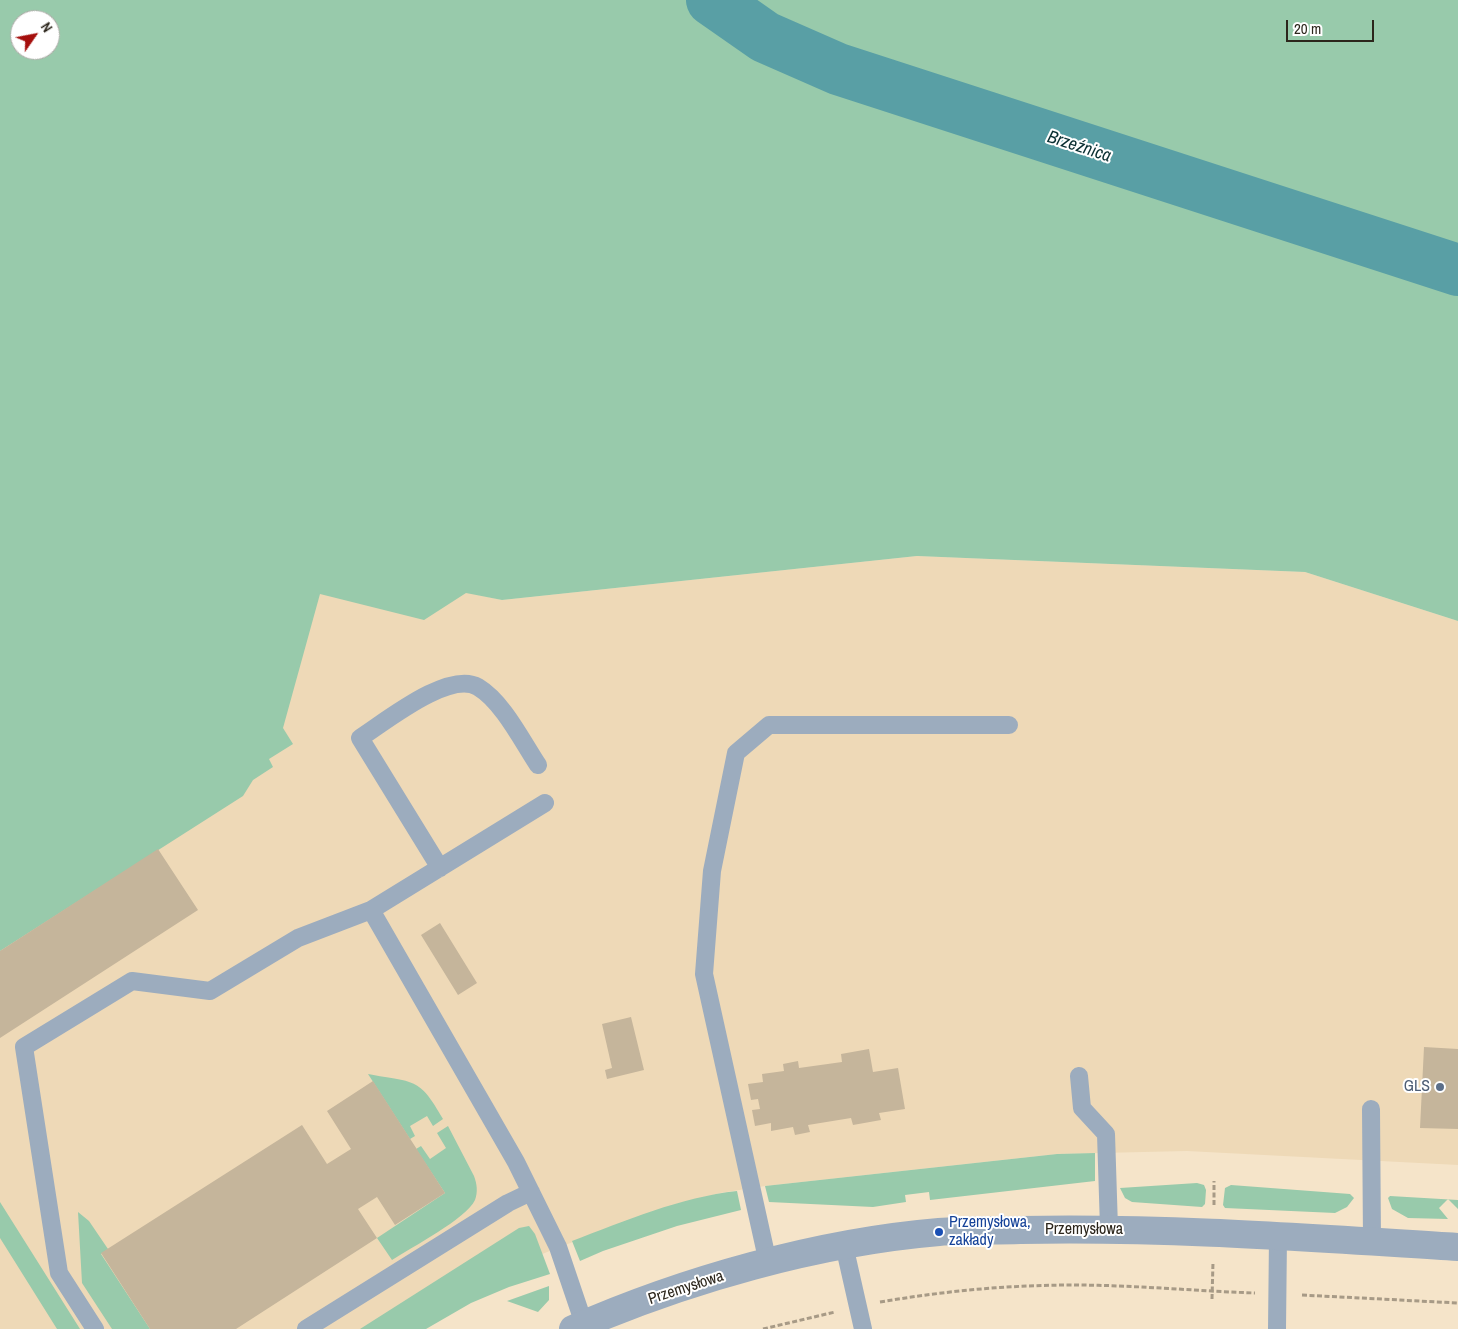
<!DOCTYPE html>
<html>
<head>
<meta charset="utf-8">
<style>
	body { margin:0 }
	#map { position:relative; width:1458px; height:1329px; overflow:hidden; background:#f5e4c9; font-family:"Archivo Narrow",sans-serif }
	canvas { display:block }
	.north { position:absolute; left:10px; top:10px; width:50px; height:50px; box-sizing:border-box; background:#fff; border:1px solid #aba8a4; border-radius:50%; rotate:57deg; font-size:14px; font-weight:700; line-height:20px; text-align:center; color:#2c261c }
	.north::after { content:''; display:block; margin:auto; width:18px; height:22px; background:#a50f0d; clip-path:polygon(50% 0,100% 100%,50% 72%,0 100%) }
	.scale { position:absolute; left:1286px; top:20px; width:88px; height:22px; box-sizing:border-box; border:2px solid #2c261c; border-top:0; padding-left:6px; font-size:15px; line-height:18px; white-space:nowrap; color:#2c261c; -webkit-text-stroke:4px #fff; paint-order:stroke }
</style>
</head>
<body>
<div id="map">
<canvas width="1458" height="1329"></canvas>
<div class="north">N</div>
<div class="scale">20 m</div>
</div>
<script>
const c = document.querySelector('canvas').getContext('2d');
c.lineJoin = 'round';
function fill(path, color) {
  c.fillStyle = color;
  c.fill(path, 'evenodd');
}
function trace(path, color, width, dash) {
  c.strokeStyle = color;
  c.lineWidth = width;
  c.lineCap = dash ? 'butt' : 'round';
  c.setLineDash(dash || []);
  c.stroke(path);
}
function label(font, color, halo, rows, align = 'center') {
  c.font = font + ' "Archivo Narrow",sans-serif';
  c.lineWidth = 4;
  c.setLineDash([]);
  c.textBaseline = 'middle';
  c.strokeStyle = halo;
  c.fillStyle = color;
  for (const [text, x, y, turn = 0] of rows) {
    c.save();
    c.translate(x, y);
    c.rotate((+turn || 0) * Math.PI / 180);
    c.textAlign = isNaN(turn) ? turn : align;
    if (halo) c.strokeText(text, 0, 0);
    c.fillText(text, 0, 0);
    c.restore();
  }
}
const built = new Path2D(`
	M 297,556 L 502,600 L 917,556 L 1305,572 L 1458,621 L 1458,1165 L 1187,1151 L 1057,1154 L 765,1186 L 720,1193 L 637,1217 L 519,1263 L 386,1329 L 0,1329 L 0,922 Z`);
const green = new Path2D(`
	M 0,0 L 1458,0 L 1458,621 L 1305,572 L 917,556 L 502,600 L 466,593 L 424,620 L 320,594 L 283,728 L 293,744 L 269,759 L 273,767 L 253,780 L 243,796 L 0,951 ZM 20,20 L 50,20 L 50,50 L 20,50 Z
	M 368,1074 C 414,1083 419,1076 443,1119 L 433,1126 L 427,1116 L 410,1126 L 415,1136 L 410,1139 Z
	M 448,1126 L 474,1176 C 477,1184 478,1192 475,1200 C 466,1219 412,1247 392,1260 L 377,1238 L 445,1193 L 416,1149 L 421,1146 L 430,1159 L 446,1148 L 437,1133 Z
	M 1095,1153 L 1095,1181 L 930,1200 L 929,1192 L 905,1195 L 906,1202 L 873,1207 L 769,1202 L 765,1186 L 1057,1154 Z
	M 1197,1183 L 1204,1185 L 1206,1190 L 1205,1204 L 1202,1207 L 1132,1202 L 1125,1198 L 1120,1188 Z
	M 1231,1185 L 1350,1194 L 1354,1198 L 1347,1207 L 1335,1213 L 1225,1208 L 1223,1205 L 1225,1188 Z
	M 737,1191 L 741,1210 L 677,1226 L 603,1251 L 580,1261 L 572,1241 C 625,1221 681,1197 737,1191 Z
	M 1390,1196 L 1458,1200 L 1458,1209 L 1448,1199 L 1439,1208 L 1448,1219 L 1408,1218 L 1392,1209 L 1388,1198 Z
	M 0,1202 L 80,1329 L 57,1329 L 0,1238 Z
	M 78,1212 L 89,1221 L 108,1249 L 101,1254 L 150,1329 L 112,1329 L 82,1283 Z
	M 529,1226 L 535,1234 L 550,1274 L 509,1287 L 471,1303 L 426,1329 L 360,1329 L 519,1228 Z
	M 549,1286 L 549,1300 L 538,1312 L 507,1301 Z`);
const river = new Path2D(`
	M 712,0 L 765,37 L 838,69 L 1458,270`);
const building = new Path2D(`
	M 158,849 L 198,910 L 0,1038 L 0,951 Z
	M 440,923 L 477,983 L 458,995 L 421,935 Z
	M 631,1017 L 644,1070 L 607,1079 L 605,1070 L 612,1068 L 602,1024 Z
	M 1424,1047 L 1458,1049 L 1458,1129 L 1420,1128 Z
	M 869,1049 L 873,1072 L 898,1068 L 905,1109 L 879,1113 L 881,1120 L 853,1125 L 851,1118 L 808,1125 L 810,1132 L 795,1135 L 793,1127 L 771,1131 L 771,1123 L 755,1126 L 752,1110 L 760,1109 L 758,1099 L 751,1100 L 748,1084 L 763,1082 L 762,1074 L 784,1071 L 783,1064 L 798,1061 L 799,1068 L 842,1062 L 841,1054 Z
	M 373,1081 L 445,1193 L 395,1225 L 377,1197 L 358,1209 L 377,1238 L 236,1329 L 150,1329 L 101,1253 L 302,1125 L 327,1164 L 351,1149 L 327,1111 Z`);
const path = new Path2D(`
	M 1214,1205 L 1214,1181
	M 1302,1295 L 1458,1303
	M 1212,1299 L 1213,1262
	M 880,1302 C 945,1291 1008,1285 1073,1285 C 1134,1285 1195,1291 1255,1293
	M 763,1329 L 835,1312`);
const service = new Path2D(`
	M 545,803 L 371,910 L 516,1162 L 558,1247 L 584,1324
	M 440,868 L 360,738 C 385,722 449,670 478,687 C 503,702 522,741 538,765
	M 1079,1076 L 1082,1108 L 1106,1134 L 1109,1228
	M 1371,1109 L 1372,1241
	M 844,1245 L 863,1329
	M 768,1263 L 704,974 L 712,871 L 736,753 L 769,725 L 1009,725
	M 95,1329 L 59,1273 L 24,1047 L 132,981 L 210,991 L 298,938 L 371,910
	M 306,1329 L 508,1203 L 531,1192
	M 1277,1329 L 1278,1237`);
const tertiary = new Path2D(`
	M 573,1329 C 684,1280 819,1242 939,1232 C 966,1230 993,1231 1020,1230 C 1166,1227 1312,1238 1458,1247`);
const markers = [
	[1440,1087,5,"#5c6f8a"],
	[939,1232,5,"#1a4fb4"]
];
const serviceNames = [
	["GLS",1430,1087]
];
const transitNames = [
	["Przemysłowa,",949,1223],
	["zakłady",949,1241]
];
const streetNames = [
	["Przemysłowa",1084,1230],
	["Przemysłowa",686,1288,-18]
];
const waterNames = [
	["Brzeźnica",1079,147,18]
];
fill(built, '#eed9b7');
fill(green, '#98caab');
trace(river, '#599fa5', 52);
fill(building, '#c5b59b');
trace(path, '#a79a86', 3, [5, 2.5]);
trace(service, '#9cacbe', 18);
trace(tertiary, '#9cacbe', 28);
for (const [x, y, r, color] of markers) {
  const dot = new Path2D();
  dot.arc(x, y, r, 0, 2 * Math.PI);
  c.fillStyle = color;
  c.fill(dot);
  trace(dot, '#fff', 2);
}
label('16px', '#4e5e75', '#fff', serviceNames, 'right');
label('16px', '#164399', '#fff', transitNames, 'left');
label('16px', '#2c261c', '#fff', streetNames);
label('italic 18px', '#0a2f32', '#fff', waterNames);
</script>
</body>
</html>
